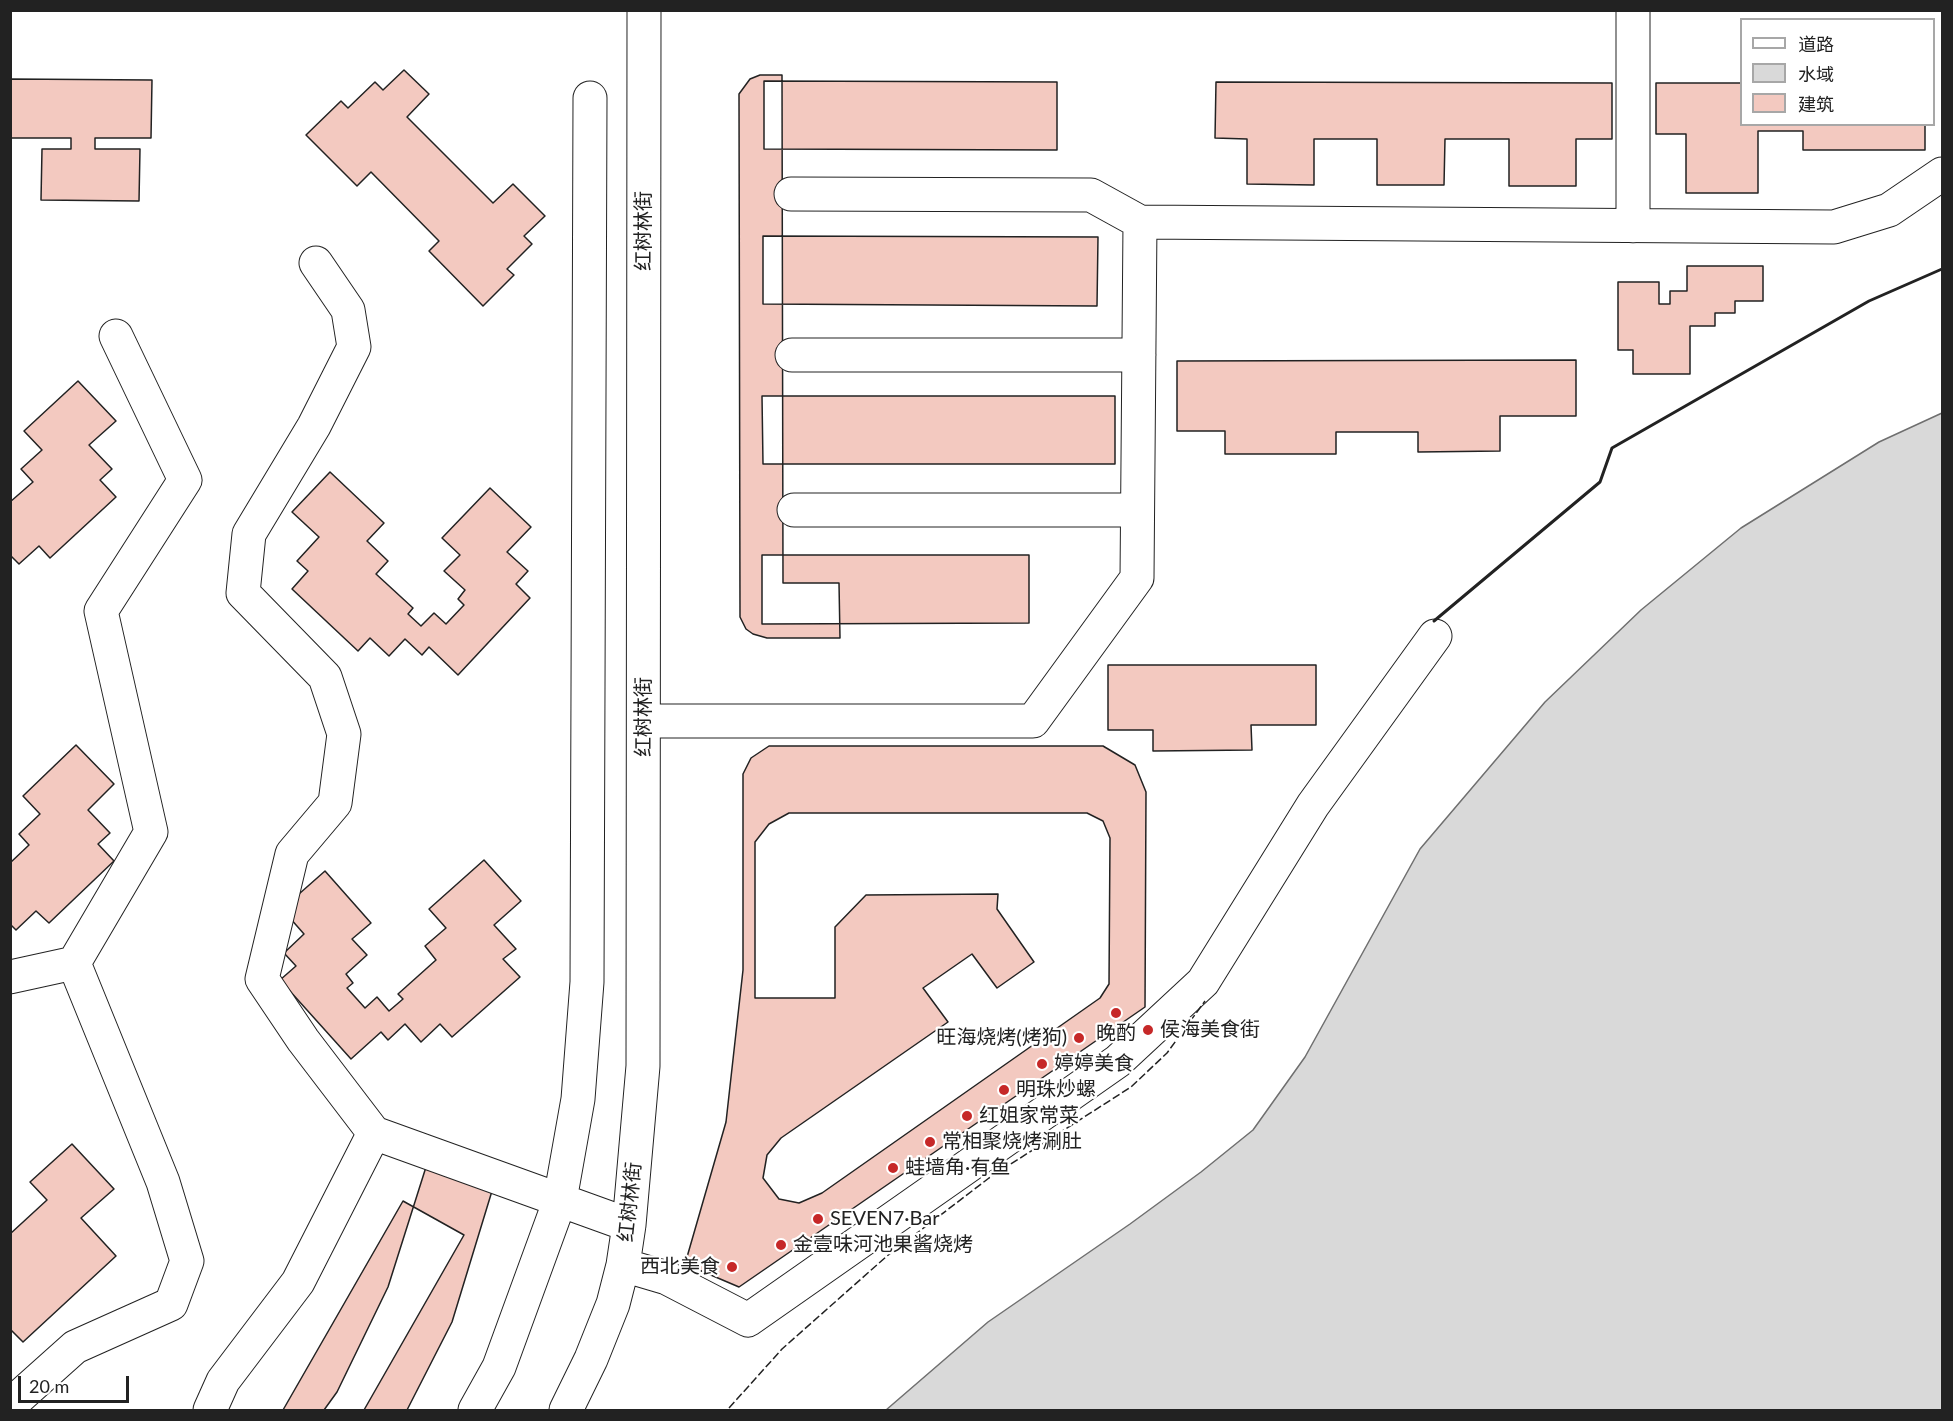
<!DOCTYPE html>
<html>
<head>
<meta charset="utf-8">
<style>
	body { margin:0 }
	#map { position:relative; width:1953px; height:1421px; overflow:hidden; background:#fff; font-family:Lato,"Noto Sans SC",sans-serif }
	canvas { display:block }
	.frame { position:absolute; inset:0; border:12px solid #222; pointer-events:none }
	.legend { position:absolute; left:1740px; top:18px; width:195px; height:108px; box-sizing:border-box; background:#fff; border:2px solid #a7a7a7; margin:0; padding:8px 10px; list-style:none; font-size:18px; color:#222 }
	.legend li { display:flex; align-items:center; gap:12px; height:30px }
	.legend b { width:30px; border:2px solid #a7a7a7 }
	.scale { position:absolute; left:18px; top:1376px; width:111px; height:27px; box-sizing:border-box; border:3px solid #222; border-top:0; padding-left:8px; font-size:18px; line-height:21px; white-space:nowrap; color:#222; -webkit-text-stroke:4px #fff; paint-order:stroke }
</style>
</head>
<body>
<div id="map">
<canvas width="1953" height="1421"></canvas>
<div class="frame"></div>
<ul class="legend">
<li><b style="height:8px;background:#fff"></b>道路</li>
<li><b style="height:16px;background:#d9d9d9"></b>水域</li>
<li><b style="height:16px;background:#f3c9c0"></b>建筑</li>
</ul>
<div class="scale">20 m</div>
</div>
<script>
const c = document.querySelector('canvas').getContext('2d');
c.lineJoin = 'round';
function fill(path, color) {
  c.fillStyle = color;
  c.fill(path, 'evenodd');
}
function trace(path, color, width, dash) {
  c.strokeStyle = color;
  c.lineWidth = width;
  c.lineCap = dash ? 'butt' : 'round';
  c.setLineDash(dash || []);
  c.stroke(path);
}
function label(font, color, halo, rows, align = 'center') {
  c.font = font + ' Lato,"Noto Sans SC",sans-serif';
  c.lineWidth = 4.5;
  c.setLineDash([]);
  c.textBaseline = 'middle';
  c.strokeStyle = halo;
  c.fillStyle = color;
  for (const [text, x, y, turn = 0] of rows) {
    c.save();
    c.translate(x, y);
    c.rotate((+turn || 0) * Math.PI / 180);
    c.textAlign = isNaN(turn) ? turn : align;
    if (halo) c.strokeText(text, 0, 0);
    c.fillText(text, 0, 0);
    c.restore();
  }
}
const water = new Path2D(`
	M 1942,413 L 1942,1410 L 886,1410 L 988,1322 L 1130,1224 L 1201,1172 L 1253,1130 L 1305,1057 L 1420,849 L 1545,702 L 1641,610 L 1741,528 L 1879,442 Z`);
const building = new Path2D(`
	M 404,70 L 429,94 L 407,117 L 493,203 L 513,184 L 545,216 L 524,236 L 532,244 L 507,269 L 514,275 L 483,306 L 429,251 L 439,241 L 371,172 L 357,186 L 306,135 L 341,101 L 348,108 L 375,82 L 383,90 Z
	M 760,75 L 782,75 L 783,583 L 839,583 L 840,638 L 767,638 L 753,634 L 746,629 L 740,617 L 739,94 L 750,79 Z
	M 10,79 L 152,80 L 151,138 L 95,138 L 95,149 L 140,149 L 139,201 L 41,200 L 42,149 L 71,149 L 71,138 L 10,138 Z
	M 764,81 L 1057,82 L 1057,150 L 764,149 Z
	M 1216,82 L 1612,83 L 1612,139 L 1576,139 L 1576,186 L 1509,186 L 1509,139 L 1445,139 L 1444,185 L 1377,185 L 1377,139 L 1314,139 L 1314,185 L 1247,184 L 1247,139 L 1215,138 Z
	M 1656,83 L 1742,83 L 1742,124 L 1925,124 L 1925,150 L 1803,150 L 1803,131 L 1758,131 L 1758,193 L 1686,193 L 1686,134 L 1656,134 Z
	M 763,236 L 1098,237 L 1097,306 L 763,304 Z
	M 1687,266 L 1763,266 L 1763,301 L 1735,301 L 1735,313 L 1715,313 L 1715,326 L 1690,326 L 1690,374 L 1633,374 L 1633,350 L 1618,350 L 1618,282 L 1659,282 L 1659,304 L 1670,304 L 1670,291 L 1687,291 Z
	M 1576,360 L 1576,416 L 1500,416 L 1500,451 L 1418,452 L 1418,432 L 1336,432 L 1336,454 L 1225,454 L 1225,431 L 1177,431 L 1177,361 Z
	M 78,381 L 116,421 L 89,445 L 112,469 L 100,480 L 116,497 L 50,558 L 39,546 L 19,564 L 10,555 L 10,502 L 33,482 L 21,469 L 42,450 L 24,431 Z
	M 762,396 L 1115,396 L 1115,464 L 763,464 Z
	M 330,472 L 384,523 L 367,541 L 388,561 L 376,574 L 413,608 L 408,614 L 421,626 L 434,613 L 446,624 L 464,605 L 458,599 L 465,590 L 444,571 L 460,555 L 442,538 L 490,488 L 531,527 L 507,552 L 528,571 L 516,584 L 530,598 L 458,675 L 429,647 L 422,655 L 405,639 L 389,656 L 370,638 L 358,651 L 292,589 L 308,571 L 297,561 L 319,537 L 292,512 Z
	M 762,555 L 1029,555 L 1029,623 L 762,624 Z
	M 1108,665 L 1316,665 L 1316,725 L 1251,725 L 1252,750 L 1153,751 L 1153,730 L 1108,730 Z
	M 76,745 L 114,784 L 88,810 L 110,833 L 98,844 L 114,861 L 49,923 L 36,911 L 16,930 L 10,924 L 10,863 L 29,845 L 19,834 L 40,814 L 23,796 Z
	M 769,746 L 1103,746 L 1135,765 L 1146,792 L 1145,1007 L 739,1287 L 685,1264 L 726,1122 L 743,970 L 743,774 L 751,758 Z
	M 789,813 L 1087,813 L 1103,821 L 1110,838 L 1109,984 L 1100,998 L 822,1193 L 799,1203 L 779,1199 L 763,1178 L 767,1155 L 781,1138 L 948,1022 L 923,988 L 972,954 L 997,988 L 1034,962 L 997,909 L 998,894 L 866,895 L 835,927 L 835,998 L 755,998 L 755,842 L 769,824 Z
	M 484,860 L 521,901 L 494,925 L 516,949 L 503,959 L 520,977 L 452,1037 L 440,1024 L 421,1042 L 405,1024 L 388,1040 L 381,1032 L 351,1059 L 280,980 L 296,966 L 284,953 L 304,934 L 282,909 L 325,871 L 371,923 L 352,939 L 367,955 L 346,974 L 353,983 L 347,988 L 365,1008 L 377,997 L 389,1011 L 403,999 L 398,994 L 436,960 L 425,946 L 446,928 L 429,909 Z
	M 72,1144 L 114,1189 L 81,1218 L 116,1256 L 23,1342 L 10,1329 L 10,1234 L 47,1200 L 30,1182 Z
	M 426,1167 L 492,1191 L 452,1322 L 407,1410 L 324,1410 L 337,1392 L 388,1287 Z
	M 403,1201 L 464,1235 L 364,1410 L 283,1410 Z`);
const minor = new Path2D(`
	M 1633,10 L 1633,226
	M 791,194 L 1091,195 L 1140,222 L 1834,227 L 1889,210 L 1942,174
	M 316,263 L 348,310 L 354,347 L 314,426 L 249,534 L 243,593 L 325,677 L 344,734 L 335,803 L 292,854 L 262,979 L 303,1040 L 374,1133 L 629,1225
	M 792,355 L 1139,355
	M 794,510 L 1137,510
	M 644,721 L 1033,721 L 1137,578 L 1140,222
	M 10,977 L 74,963
	M 623,1265 L 667,1278 L 748,1320 L 1118,1061 L 1203,982 L 1313,805 L 1435,636
	M 11,1410 L 18,1398 L 75,1347 L 171,1304 L 187,1261 L 163,1182 L 74,963 L 151,832 L 101,611 L 185,480 L 116,336
	M 210,1410 L 223,1381 L 298,1282 L 374,1133
	M 475,1410 L 499,1367 L 560,1200 L 578,1099 L 587,982 L 590,98
	M 566,1410 L 591,1359 L 613,1304 L 623,1265 L 629,1225 L 643,1066 L 644,10`);
const fence = new Path2D(`
	M 729,1408 L 782,1349 L 887,1256 L 989,1178 L 1131,1087 L 1167,1053 L 1205,1001`);
const wall = new Path2D(`
	M 1434,621 L 1600,482 L 1612,448 L 1869,301 L 1942,269`);
const markers = [
	[1116,1013,6,"#c62828"],
	[1148,1030,6,"#c62828"],
	[1079,1038,6,"#c62828"],
	[1042,1064,6,"#c62828"],
	[1004,1090,6,"#c62828"],
	[967,1116,6,"#c62828"],
	[930,1142,6,"#c62828"],
	[893,1168,6,"#c62828"],
	[818,1219,6,"#c62828"],
	[781,1245,6,"#c62828"],
	[732,1267,6,"#c62828"]
];
const streetNames = [
	["红树林街",644,231,-90],
	["红树林街",644,717,-90],
	["红树林街",630,1202,-84]
];
const poiNames = [
	["侯海美食街",1160,1030],
	["晚酌",1116,1034,"center"],
	["旺海烧烤(烤狗)",1067,1038,"right"],
	["婷婷美食",1054,1064],
	["明珠炒螺",1016,1090],
	["红姐家常菜",979,1116],
	["常相聚烧烤涮肚",942,1142],
	["蛙墙角·有鱼",905,1168],
	["SEVEN7·Bar",830,1219],
	["金壹味河池果酱烧烤",793,1245],
	["西北美食",720,1267,"right"]
];
fill(water, '#d9d9d9');
trace(water, '#6f6f6f', 1.5);
fill(building, '#f3c9c0');
trace(building, '#222', 1.5);
trace(minor, '#222', 35);
trace(minor, '#fff', 33);
trace(fence, '#222', 1.5, [8, 3]);
trace(wall, '#222', 3);
for (const [x, y, r, color] of markers) {
  const dot = new Path2D();
  dot.arc(x, y, r, 0, 2 * Math.PI);
  c.fillStyle = color;
  c.fill(dot);
  trace(dot, '#fff', 2);
}
label('20px', '#222', '#fff', streetNames);
label('20px', '#222', '#fff', poiNames, 'left');
</script>
</body>
</html>
